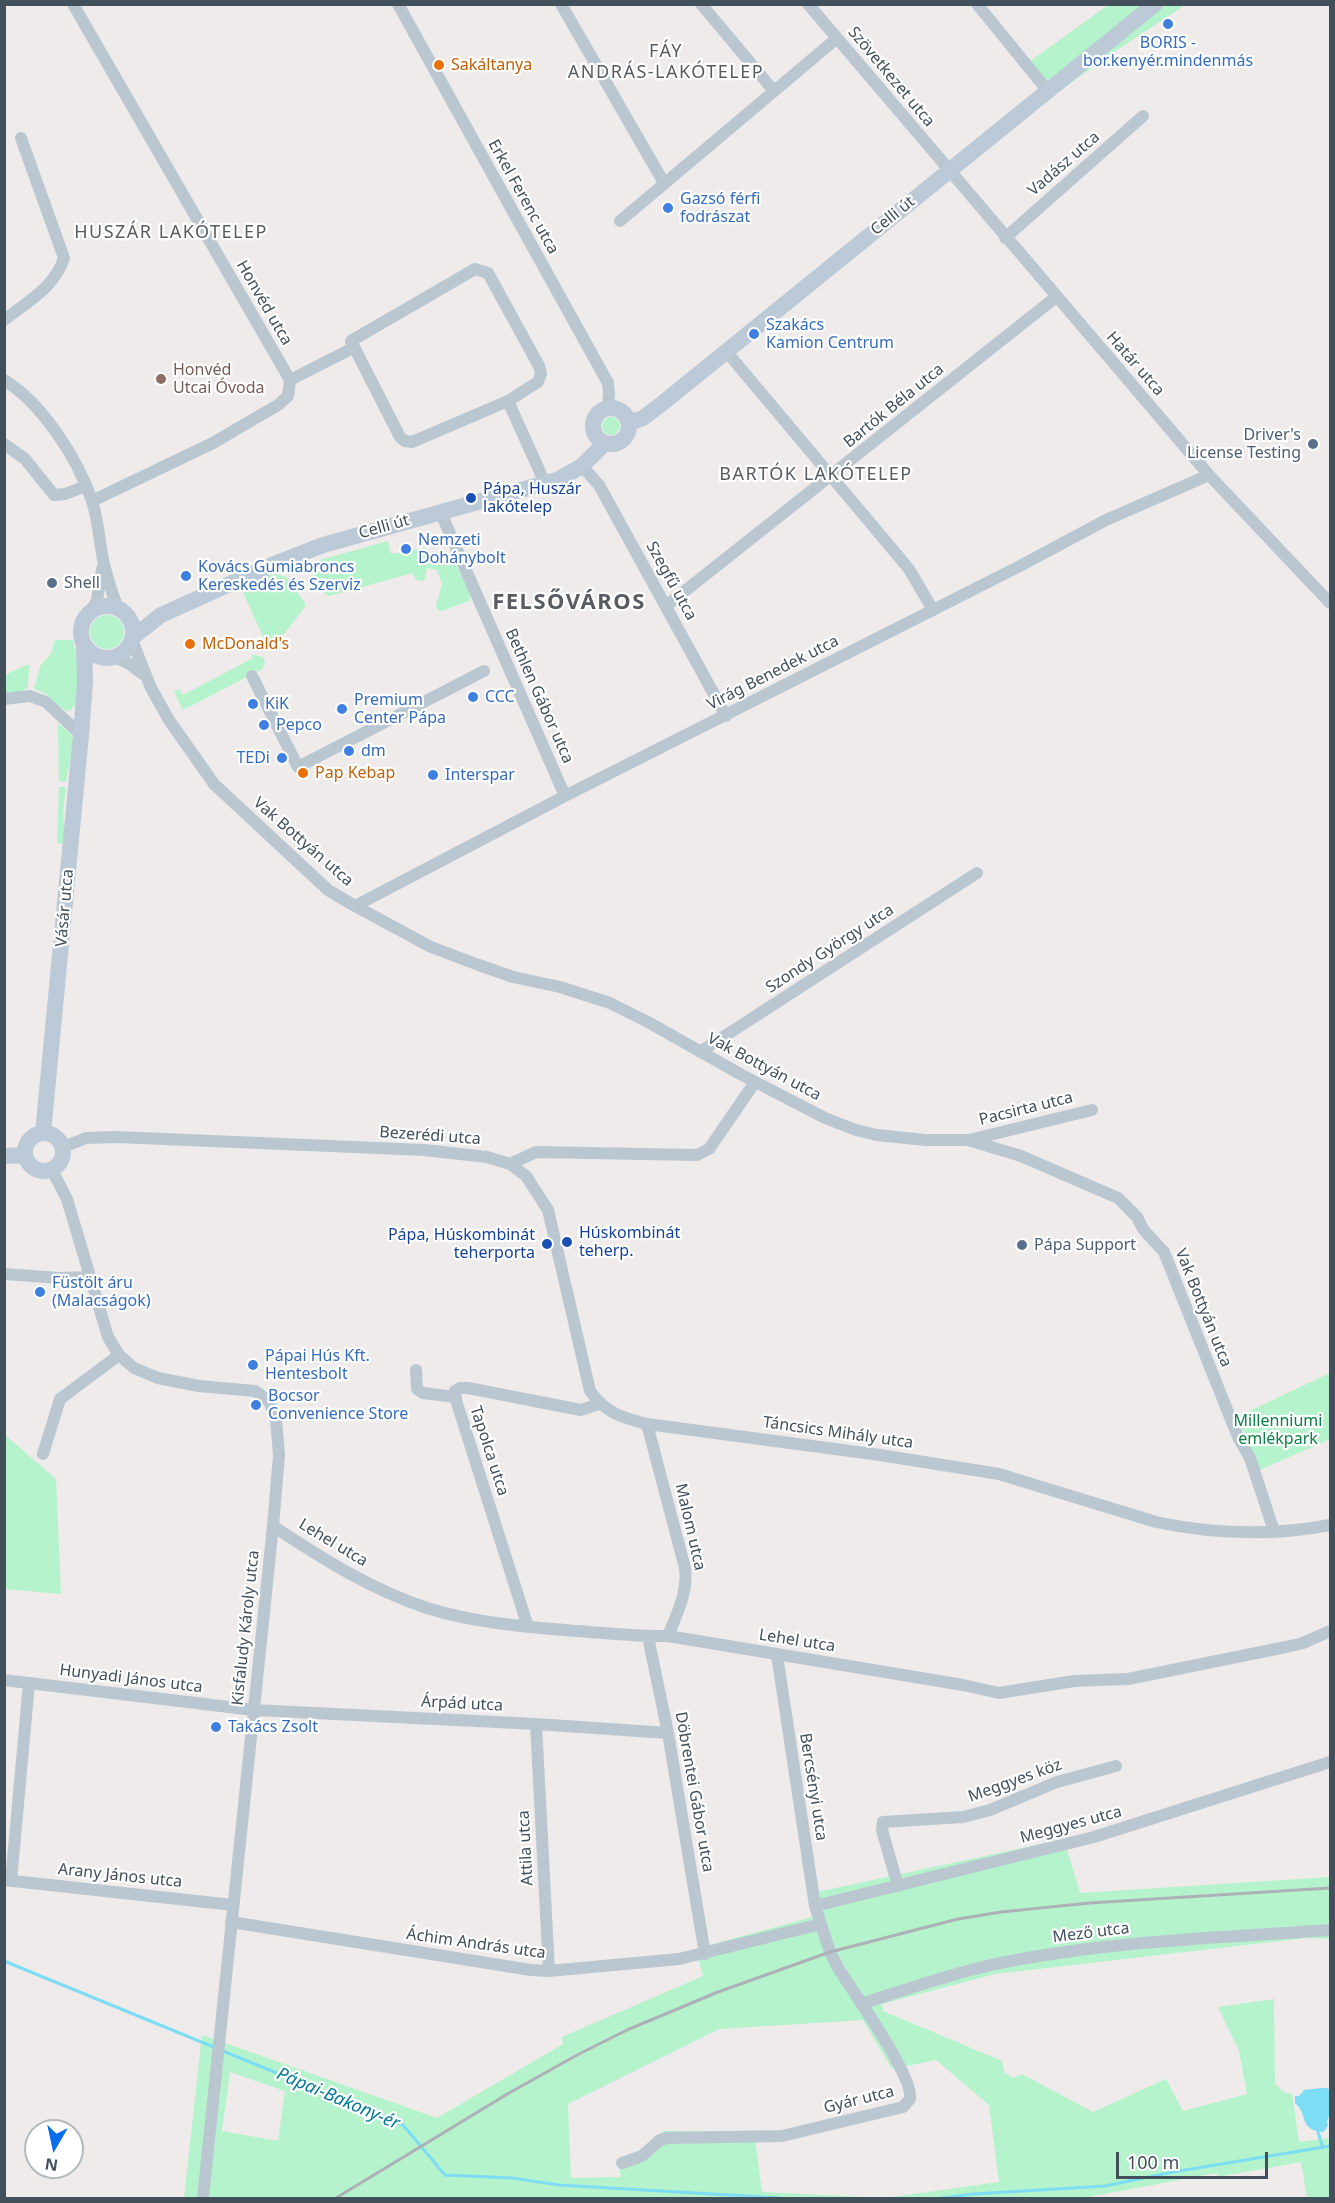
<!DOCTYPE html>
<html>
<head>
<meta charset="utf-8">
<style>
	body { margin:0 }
	#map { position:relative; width:1335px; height:2203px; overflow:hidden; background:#efebeb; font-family:"Noto Sans",sans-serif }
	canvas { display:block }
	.frame { position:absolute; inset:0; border:6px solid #42505b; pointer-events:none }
	.north { position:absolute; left:24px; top:2119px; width:60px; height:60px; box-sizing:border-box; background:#fff; border:2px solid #b3b9bd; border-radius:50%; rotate:189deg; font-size:16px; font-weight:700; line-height:24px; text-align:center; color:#42505b }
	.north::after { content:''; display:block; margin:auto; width:21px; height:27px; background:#076fee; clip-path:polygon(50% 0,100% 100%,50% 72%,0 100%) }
	.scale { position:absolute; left:1116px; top:2152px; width:152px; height:27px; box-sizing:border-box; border:3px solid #42505b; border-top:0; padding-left:8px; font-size:18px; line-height:21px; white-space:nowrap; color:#42505b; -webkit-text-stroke:4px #fff; paint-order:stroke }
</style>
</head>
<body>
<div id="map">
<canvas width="1335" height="2203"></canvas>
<div class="frame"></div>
<div class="north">N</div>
<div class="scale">100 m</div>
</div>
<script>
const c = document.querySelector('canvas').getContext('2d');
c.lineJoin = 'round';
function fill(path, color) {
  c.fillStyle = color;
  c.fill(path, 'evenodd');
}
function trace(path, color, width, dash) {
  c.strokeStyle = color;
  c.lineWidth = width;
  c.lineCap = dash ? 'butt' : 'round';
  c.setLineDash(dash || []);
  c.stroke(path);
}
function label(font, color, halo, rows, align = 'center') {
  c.font = font + ' "Noto Sans",sans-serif';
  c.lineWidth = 4.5;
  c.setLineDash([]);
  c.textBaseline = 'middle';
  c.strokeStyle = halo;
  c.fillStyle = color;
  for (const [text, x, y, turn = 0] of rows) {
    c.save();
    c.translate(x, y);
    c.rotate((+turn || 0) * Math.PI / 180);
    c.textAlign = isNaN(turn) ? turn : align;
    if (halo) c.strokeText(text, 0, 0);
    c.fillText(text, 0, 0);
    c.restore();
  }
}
const green = new Path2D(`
	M 1108,5 L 1185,5 L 1105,58 L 1048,100 L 1022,67 Z
	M602 426a9 9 0 1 1 18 0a9 9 0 1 1-18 0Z
	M 388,541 L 391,554 L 425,548 L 432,562 L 451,554 L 471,595 L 469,601 L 442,611 L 438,610 L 436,606 L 442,584 L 437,570 L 427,568 L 424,581 L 416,580 L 413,573 L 329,596 C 318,591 314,580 313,568 L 320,560 Z
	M 273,573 L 286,577 L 305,603 L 305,607 L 273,648 L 268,648 L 242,590 L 243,585 Z
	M90 632a17 17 0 1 1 34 0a17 17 0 1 1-34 0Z
	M 55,640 L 73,640 L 78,663 L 77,702 L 70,711 C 54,708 54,698 42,692 C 39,691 36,690 34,688 L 40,666 L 50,655 Z
	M 251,654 L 263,657 L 265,663 L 262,669 L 183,710 L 174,692 L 179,689 L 183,695 L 253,658 Z
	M 29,664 L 28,687 L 22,692 L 5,694 L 5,675 Z
	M 58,724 L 69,732 L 74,741 L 66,782 L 59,781 Z
	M 59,787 L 66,787 L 63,812 L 65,837 L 63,843 L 59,844 L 57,842 Z
	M 1330,1373 L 1330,1439 L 1260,1470 L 1237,1417 Z
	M 5,1435 L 56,1479 L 61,1594 L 5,1589 Z
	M 1064,1839 L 1080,1893 L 1330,1877 L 1330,1939 L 1306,1938 L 995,1974 L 882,2004 L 883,2011 L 1002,2061 L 1004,2072 L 1013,2078 L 1022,2074 L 1093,2112 L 1166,2079 L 1183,2111 L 1247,2094 L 1239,2051 L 1218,2007 L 1274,1999 L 1275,2084 L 1285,2093 L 1292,2093 L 1299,2142 L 1330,2138 L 1330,2198 L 1307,2198 L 1301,2162 L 1218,2177 L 1216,2173 L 1083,2198 L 885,2198 L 999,2182 L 989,2105 L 936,2060 L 892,2069 L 863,2020 L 719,2029 L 568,2104 L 571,2178 L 621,2177 L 618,2159 L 647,2148 L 663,2131 L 754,2132 L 762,2192 L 885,2198 L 184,2198 L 202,2035 L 437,2118 L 563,2044 L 562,2037 L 703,1976 L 695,1949 L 812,1917 L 808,1894 ZM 230,2072 L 285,2091 L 278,2141 L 222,2131 Z`);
const water = new Path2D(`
	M 1321,2088 L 1328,2088 C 1333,2097 1332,2112 1327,2121 L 1328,2126 L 1323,2132 C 1298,2130 1309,2115 1295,2103 L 1295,2096 L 1299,2096 L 1304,2090 Z`);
const stream = new Path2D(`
	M 4,1961 L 216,2048
	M 223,2051 L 403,2125 L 445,2175 L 512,2178 L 559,2185 L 780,2198
	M 1318,2132 L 1323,2148
	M 942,2198 L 974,2194 L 1105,2186 L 1173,2172 L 1330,2146`);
const street = new Path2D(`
	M 73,4 L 290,380 L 288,396 L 278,405 L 213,443 L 92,501
	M 398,4 L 608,383 L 609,394 L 608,408
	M 561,4 L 664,183
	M 701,4 L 774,91
	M 808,4 L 1209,475 L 1330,603
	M 977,4 L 1047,90
	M 620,221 L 836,39
	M 1005,238 L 1143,116
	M 475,269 L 488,273 L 539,366 L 541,374 L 538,382 L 508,401 L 412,442 L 405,441 L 400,437 L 351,341 Z
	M 4,320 C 27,302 55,287 64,258 L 21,138
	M 726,351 L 909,569 L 933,610
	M 4,380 C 42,403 78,459 92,501 C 99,522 99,543 104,564 C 108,580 112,594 118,608
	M 290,380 L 353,348
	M 508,401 L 545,483
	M 4,444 L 25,459 L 54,495 L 65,494 L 86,486
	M 582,466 L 599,485 L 726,716
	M 440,511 L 565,796
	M 666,606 L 1056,297
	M 91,611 L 97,600 L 102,569
	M 132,640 L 151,688 L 169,720 L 214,784 L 328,890 L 355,906 L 431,947 L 476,964 L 513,977 L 560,987 L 610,1003 L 648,1022 L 740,1074 L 825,1118 L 856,1130 L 877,1135 L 925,1140 L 968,1140 L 1021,1156 L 1118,1198 L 1137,1217 L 1143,1229 L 1164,1252 L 1238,1437 L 1250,1458 L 1274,1531
	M 114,657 L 128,663 L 144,675
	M 252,676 L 298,767 L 484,671
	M 4,699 L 30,696 L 46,702 L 81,735
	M 355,906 L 565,796 L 1018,567 L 1106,520 L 1209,475
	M 700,1052 L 977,873
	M 969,1140 L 1092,1110
	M 63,1147 L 86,1138 L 117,1137 L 424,1150 L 487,1157 L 510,1164 L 526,1176 L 548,1210 L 590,1391 C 607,1414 621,1417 647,1424 L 880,1455 L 999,1474 L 1156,1522 C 1213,1534 1273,1536 1330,1525
	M 510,1164 L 536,1152 L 697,1155 L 709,1149 L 755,1082
	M 52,1170 L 67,1199 L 108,1337 L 119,1355 L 134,1368 L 158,1378 L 199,1386 L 255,1391 L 269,1401 L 276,1419 L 279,1455 L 273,1526 L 203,2198
	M 4,1274 L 60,1278 L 89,1277
	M 416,1370 L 417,1389 L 423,1393 L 455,1397
	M 647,1424 L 685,1568 C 688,1592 677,1614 668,1636
	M 43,1454 L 60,1399 L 119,1355
	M 273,1526 C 321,1558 372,1590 427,1608 C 475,1623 526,1627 576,1631 C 607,1633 637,1637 668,1636 L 963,1685 L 999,1693 L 1074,1681 L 1128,1679 L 1286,1647 L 1303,1643 L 1330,1631
	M 528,1627 L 456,1400 L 455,1391 L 460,1388 L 468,1388 L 581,1410 L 599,1404
	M 648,1637 L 668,1733 L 705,1954
	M 4,1680 L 254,1710 L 536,1724 L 668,1733
	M 536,1724 L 549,1971
	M 4,1880 L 233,1905
	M 11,1881 L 29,1683
	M 898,1886 L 882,1830 L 883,1822 L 963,1817 L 990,1810 L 1057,1782 L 1116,1766
	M 815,1906 L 1094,1837 L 1330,1762
	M 231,1922 L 531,1970 L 549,1971 L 679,1959 L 821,1924
	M 861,2004 C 904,1990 947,1975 991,1965 C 1103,1941 1217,1938 1330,1930
	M 622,2163 L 642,2156 L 660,2140 L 667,2138 L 782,2136 L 903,2107 L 910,2099 C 914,2076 853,1992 838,1968 L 830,1952 L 815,1906 L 777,1655`);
const secondary = new Path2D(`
	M593 426a18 18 0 1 1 36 0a18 18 0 1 1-36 0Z
	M 630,423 L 643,418 L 664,402 L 1155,4
	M81 632a26 26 0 1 1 52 0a26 26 0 1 1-52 0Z
	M 133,637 L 161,615 L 272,565 L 323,545 L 557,480 L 582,466 L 605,443
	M25 1152a19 19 0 1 1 38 0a19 19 0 1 1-38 0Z
	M 43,1133 L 81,735 L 85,682 L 84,644
	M 4,1156 L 25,1155`);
const rail = new Path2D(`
	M 336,2198 L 509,2093 L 579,2054 L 627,2030 L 718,1992 L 830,1952 L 958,1919 L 1001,1912 L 1090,1903 L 1330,1888`);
const markers = [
	[1168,24,6,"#3f7fe0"],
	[439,65,6,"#e8710a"],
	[668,208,6,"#3f7fe0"],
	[754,334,6,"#3f7fe0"],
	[161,379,6,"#8d6e63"],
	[1313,444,6,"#5c6f8a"],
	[471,498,6,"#1a4fb4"],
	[406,549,6,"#3f7fe0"],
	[186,576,6,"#3f7fe0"],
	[52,583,6,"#5c6f8a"],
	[190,644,6,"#e8710a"],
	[473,697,6,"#3f7fe0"],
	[253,704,6,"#3f7fe0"],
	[342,709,6,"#3f7fe0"],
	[264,725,6,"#3f7fe0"],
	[349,751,6,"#3f7fe0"],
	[282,758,6,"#3f7fe0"],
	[303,773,6,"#e8710a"],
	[433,775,6,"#3f7fe0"],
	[567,1242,6,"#1a4fb4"],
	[547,1244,6,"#1a4fb4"],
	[1022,1245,6,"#5c6f8a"],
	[40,1292,6,"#3f7fe0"],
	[253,1365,6,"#3f7fe0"],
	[256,1405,6,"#3f7fe0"],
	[216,1727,6,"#3f7fe0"]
];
const shopNames = [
	["BORIS -",1168,43,"center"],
	["bor.kenyér.mindenmás",1168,61,"center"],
	["Gazsó férfi",680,199],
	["fodrászat",680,217],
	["Szakács",766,325],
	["Kamion Centrum",766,343],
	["Nemzeti",418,540],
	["Dohánybolt",418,558],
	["Kovács Gumiabroncs",198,567],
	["Kereskedés és Szerviz",198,585],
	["CCC",485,697],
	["Premium",354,700],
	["Center Pápa",354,718],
	["KiK",265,704],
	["Pepco",276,725],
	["dm",361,751],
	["TEDi",270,758,"right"],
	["Interspar",445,775],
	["Füstölt áru",52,1283],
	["(Malacságok)",52,1301],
	["Pápai Hús Kft.",265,1356],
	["Hentesbolt",265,1374],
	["Bocsor",268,1396],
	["Convenience Store",268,1414],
	["Takács Zsolt",228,1727]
];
const foodNames = [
	["Sakáltanya",451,65],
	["McDonald's",202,644],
	["Pap Kebap",315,773]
];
const streetNames = [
	["Szövetkezet utca",891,77,50],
	["Vadász utca",1064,164,-41],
	["Erkel Ferenc utca",523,197,61],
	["Celli út",893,216,-39],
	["Honvéd utca",264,303,60],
	["Határ utca",1135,364,49],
	["Bartók Béla utca",894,406,-39],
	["Celli út",384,527,-16],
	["Szegfű utca",671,581,61],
	["Virág Benedek utca",773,673,-27],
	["Bethlen Gábor utca",539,696,66],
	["Vak Bottyán utca",303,842,41],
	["Vásár utca",65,908,-85],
	["Szondy György utca",830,949,-33],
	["Vak Bottyán utca",764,1067,28],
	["Pacsirta utca",1026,1109,-14],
	["Bezerédi utca",430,1136,4],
	["Vak Bottyán utca",1203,1308,68],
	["Táncsics Mihály utca",838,1433,8],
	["Tapolca utca",489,1451,72],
	["Malom utca",690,1527,77],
	["Lehel utca",333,1543,31],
	["Kisfaludy Károly utca",246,1628,-84],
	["Lehel utca",797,1641,9],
	["Hunyadi János utca",131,1679,7],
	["Árpád utca",462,1704,3],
	["Meggyes köz",1015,1781,-20],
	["Bercsényi utca",813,1787,81],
	["Döbrentei Gábor utca",694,1792,80],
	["Meggyes utca",1071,1825,-15],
	["Attila utca",526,1848,-93],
	["Arany János utca",120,1876,6],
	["Mező utca",1091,1933,-7],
	["Áchim András utca",476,1944,8],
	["Gyár utca",859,2100,-14]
];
const educationNames = [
	["Honvéd",173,370],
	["Utcai Óvoda",173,388]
];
const serviceNames = [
	["Driver's",1301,435,"right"],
	["License Testing",1301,453,"right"],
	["Shell",64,583],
	["Pápa Support",1034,1245]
];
const transitNames = [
	["Pápa, Huszár",483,489],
	["lakótelep",483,507],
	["Húskombinát",579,1233],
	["teherp.",579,1251],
	["Pápa, Húskombinát",535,1235,"right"],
	["teherporta",535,1253,"right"]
];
const parkNames = [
	["Millenniumi",1278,1421],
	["emlékpark",1278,1439]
];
const neighbourhoodNames = [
	["FÁY",666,52],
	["ANDRÁS-LAKÓTELEP",666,73],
	["HUSZÁR LAKÓTELEP",171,233],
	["BARTÓK LAKÓTELEP",816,475]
];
const waterNames = [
	["Pápai-Bakony-ér",338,2099,23]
];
const districtNames = [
	["FELSŐVÁROS",569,603]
];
fill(green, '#b4f3cb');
fill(water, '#7cddf4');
trace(stream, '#7cddf4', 3);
trace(street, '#bac7d0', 12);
trace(secondary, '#bccad8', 16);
trace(rail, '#adb1b7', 3);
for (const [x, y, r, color] of markers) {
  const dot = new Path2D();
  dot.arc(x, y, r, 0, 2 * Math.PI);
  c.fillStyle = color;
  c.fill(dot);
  trace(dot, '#fff', 2);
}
label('16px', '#366cbe', '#fff', shopNames, 'left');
label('16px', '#c56008', '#fff', foodNames, 'left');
label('16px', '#42505b', '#fff', streetNames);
label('16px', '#785e54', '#fff', educationNames, 'left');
label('16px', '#4e5e75', '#fff', serviceNames, 'left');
label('16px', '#164399', '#fff', transitNames, 'left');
label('16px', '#0d8246', '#fff', parkNames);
c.letterSpacing = '1.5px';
label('18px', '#585c61', '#fff', neighbourhoodNames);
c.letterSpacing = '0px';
label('italic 18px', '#037b98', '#fff', waterNames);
c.letterSpacing = '1.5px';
label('bold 22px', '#585c61', '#fff', districtNames);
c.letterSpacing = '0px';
</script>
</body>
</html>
